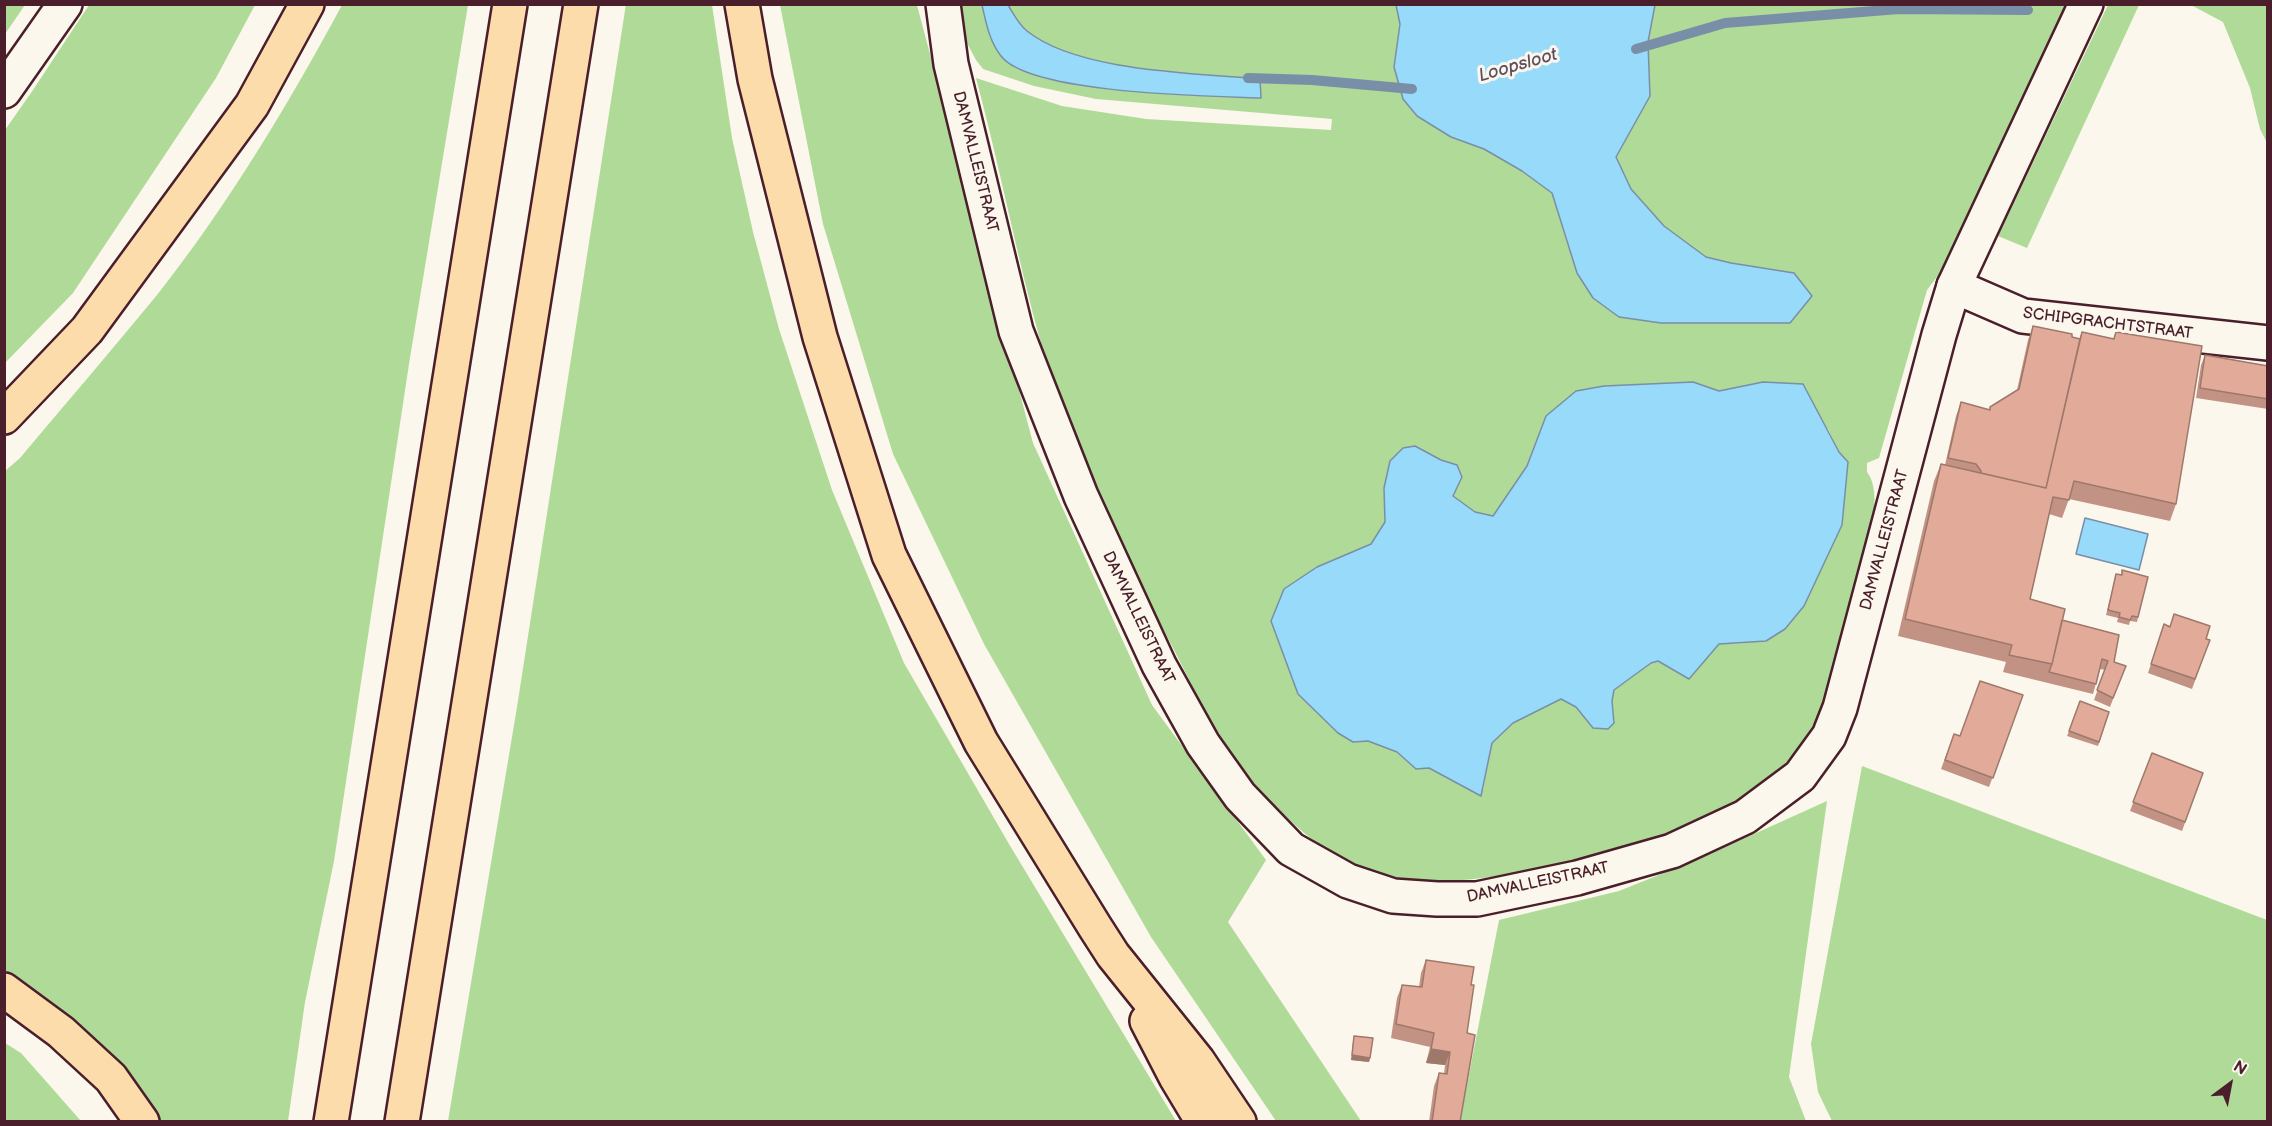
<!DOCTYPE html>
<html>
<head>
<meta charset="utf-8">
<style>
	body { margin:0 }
	#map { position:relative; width:2272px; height:1126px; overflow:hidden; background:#fbf7ec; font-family:"Balsamiq Sans",sans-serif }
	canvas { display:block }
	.frame { position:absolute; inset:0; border:6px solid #4a1f2b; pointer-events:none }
	.north { position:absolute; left:2200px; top:1054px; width:60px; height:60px; -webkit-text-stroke:4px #fbf7ec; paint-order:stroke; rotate:32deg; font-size:16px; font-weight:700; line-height:24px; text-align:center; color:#4a1f2b }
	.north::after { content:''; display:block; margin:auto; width:21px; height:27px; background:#4a1f2b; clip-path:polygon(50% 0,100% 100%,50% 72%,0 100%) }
</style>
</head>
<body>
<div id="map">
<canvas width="2272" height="1126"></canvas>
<div class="frame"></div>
<div class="north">N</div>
</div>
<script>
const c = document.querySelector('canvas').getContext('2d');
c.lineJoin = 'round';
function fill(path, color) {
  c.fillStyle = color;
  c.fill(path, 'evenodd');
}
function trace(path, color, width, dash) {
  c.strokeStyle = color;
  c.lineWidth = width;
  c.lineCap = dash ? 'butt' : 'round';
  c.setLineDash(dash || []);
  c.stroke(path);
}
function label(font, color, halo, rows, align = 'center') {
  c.font = font + ' "Balsamiq Sans",sans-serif';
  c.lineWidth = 6;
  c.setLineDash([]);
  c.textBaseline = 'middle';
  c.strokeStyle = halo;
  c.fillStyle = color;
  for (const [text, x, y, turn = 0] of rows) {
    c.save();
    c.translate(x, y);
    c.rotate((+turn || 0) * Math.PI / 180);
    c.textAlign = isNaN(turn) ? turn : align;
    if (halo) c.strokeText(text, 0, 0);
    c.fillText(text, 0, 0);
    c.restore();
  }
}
const green = new Path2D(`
	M 5,4 L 25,5 L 5,34 L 4,5 Z
	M 626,4 L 712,5 L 732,138 L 753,232 L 779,329 L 832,490 L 904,663 L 1009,844 L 1176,1121 L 448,1121 L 517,707 Z
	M 89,5 L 255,5 L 216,78 L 73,293 L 5,363 L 5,130 L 33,90 Z
	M 342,5 L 468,5 L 409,364 L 334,861 L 305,1002 L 288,1121 L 161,1121 L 141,1094 L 5,976 L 4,472 L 20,458 C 65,404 112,350 157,295 C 228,205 288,105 342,5 Z
	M 780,5 L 917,5 L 1033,443 L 1152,705 L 1266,860 L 1228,922 L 1361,1121 L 1276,1121 L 1151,937 L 984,644 L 893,454 L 823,224 Z
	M 960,5 L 982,5 L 990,37 L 1015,68 L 1047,79 L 1085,86 L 1167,94 L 1260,98 L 1260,79 C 1196,73 1078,72 1026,31 C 1019,25 1013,13 1008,5 L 1396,5 L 1400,24 L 1394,67 L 1403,99 L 1417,116 L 1451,137 L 1484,149 L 1522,171 L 1552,193 L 1568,246 L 1794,273 L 1731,263 L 1706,257 L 1664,226 L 1631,189 L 1616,157 L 1650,96 L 1648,42 L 1655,5 L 2072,5 L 1946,265 L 1927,290 L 1879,458 L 1867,463 L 1867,472 C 1884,492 1868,552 1861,577 C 1845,634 1832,710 1793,755 C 1740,816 1642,855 1563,868 C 1544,871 1525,873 1505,875 C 1461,881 1416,887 1372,873 C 1330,860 1288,821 1259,789 C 1220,748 1198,696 1172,646 C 1163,629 1153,612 1144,595 C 1124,555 1109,513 1091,472 C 1073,431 1054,389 1042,347 C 1017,258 1000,167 976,78 L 1062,106 L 1146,119 L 1331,130 L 1332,119 L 1096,99 L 1034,86 L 983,69 L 976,60 L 967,43 ZM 1693,382 L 1828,429 L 1839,452 L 1747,643 L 1719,644 L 1689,679 L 1657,661 L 1651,663 L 1614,690 L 1612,701 L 1614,723 L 1593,728 L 1576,707 L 1561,699 L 1513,723 L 1492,743 L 1483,790 L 1448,779 L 1429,768 L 1416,769 L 1397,752 L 1368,741 L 1353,742 L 1338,733 L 1298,694 L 1317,567 L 1371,544 L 1385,522 L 1384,488 L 1415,446 L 1441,460 L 1457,465 L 1462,477 L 1453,496 L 1475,512 L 1493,516 L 1527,466 L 1546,416 L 1604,386 Z
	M 2108,5 L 2139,5 L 2027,248 L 1998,236 Z
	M 2191,5 L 2267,5 L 2267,143 L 2260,129 L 2250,88 L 2223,22 Z
	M 1862,766 L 2267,920 L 2267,1121 L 1832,1121 L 1818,1092 L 1811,1044 Z
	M 1827,801 L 1789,1077 L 1806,1121 L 1460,1121 L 1499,920 L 1619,891 L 1701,858 Z
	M 5,1043 L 21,1053 L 81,1121 L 5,1121 Z`);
const water = new Path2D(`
	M 982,5 L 1008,5 C 1013,13 1019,25 1027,31 C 1078,72 1196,73 1260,79 L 1261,98 C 1210,96 1030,94 1001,56 C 989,41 986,22 982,5 Z
	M 1396,5 L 1655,5 L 1648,42 L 1650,96 L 1616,157 L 1631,189 L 1664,226 L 1706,257 L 1731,263 L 1794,273 L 1812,296 L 1790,323 L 1661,323 L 1619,317 L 1593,298 L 1577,273 L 1552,193 L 1522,171 L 1484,149 L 1451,137 L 1417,116 L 1403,99 L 1394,67 L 1400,24 Z
	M 1693,382 L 1719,391 L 1763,382 L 1803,384 L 1839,452 L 1848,462 L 1842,525 L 1804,606 L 1785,629 L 1766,641 L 1719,644 L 1689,679 L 1658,661 L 1651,663 L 1614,690 L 1612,701 L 1614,723 L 1608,729 L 1593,728 L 1576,707 L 1561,699 L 1513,723 L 1492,743 L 1481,796 L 1429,768 L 1416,769 L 1397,752 L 1368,741 L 1353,742 L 1338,733 L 1298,694 L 1271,621 L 1284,589 L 1317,567 L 1371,544 L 1385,522 L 1384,488 L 1390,461 L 1403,448 L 1415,446 L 1441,460 L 1457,465 L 1462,477 L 1453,496 L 1475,512 L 1493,516 L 1527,466 L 1546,416 L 1576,391 L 1604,386 Z
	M 2085,518 L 2148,534 L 2139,570 L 2076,554 Z`);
const stream = new Path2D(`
	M 1636,49 L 1725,23 L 1899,9 L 2028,10
	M 1248,78 L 1312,80 L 1412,89`);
const street = new Path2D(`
	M 1954,286 L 2023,316 L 2268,343`);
const secondary = new Path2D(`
	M 943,4 L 951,64 L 1016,331 L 1081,496 L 1159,665 L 1203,744 L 1240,796 L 1291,849 L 1348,881 L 1393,896 L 1437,899 L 1477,899 L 1577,878 L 1672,851 L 1745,817 L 1800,776 L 1829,736 L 1840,708 L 1939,335 L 1954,286 L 2086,4
	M 4,91 L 65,4`);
const highway = new Path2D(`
	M 742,4 L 755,79 L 820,337 L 889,555 L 981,742 L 1095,927 L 1113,955 L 1198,1061 L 1239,1122
	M 4,417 L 87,330 L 252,105 L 307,4
	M 4,990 L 61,1032 L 111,1078 L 142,1122
	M 1147,1021 L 1176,1077 L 1203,1122
	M 331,1122 L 510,4
	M 402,1122 L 581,4`);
const wall = new Path2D(`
	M 2033,326 L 2079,339 L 2082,332 L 2113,339 L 2116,332 L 2176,504 L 2170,521 L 2069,499 L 2062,518 L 2049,514 L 2030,599 L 2062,620 L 2114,662 L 2126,666 L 2110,707 L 2094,700 L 2105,670 L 2100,669 L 2093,694 L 2003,672 L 2006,662 L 1898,636 L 1934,481 L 1941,464 L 1945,465 L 1956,416 L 1961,402 L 1989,410 L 1990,407 L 2017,390 L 2028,340 Z
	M 2205,355 L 2268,366 L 2268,409 L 2196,398 L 2201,365 Z
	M 2122,570 L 2138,617 L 2137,622 L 2130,621 L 2129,625 L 2117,622 L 2118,618 L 2106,615 L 2115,579 L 2116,574 L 2121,575 Z
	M 2164,624 L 2210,640 L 2192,689 L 2148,673 Z
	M 2023,695 L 1989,787 L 1941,769 L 1954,734 L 1960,736 Z
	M 2109,712 L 2098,746 L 2067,736 L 2069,731 Z
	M 2152,753 L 2203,773 L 2182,831 L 2130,811 Z
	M 1426,960 L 1471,985 L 1467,1033 L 1460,1122 L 1429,1122 L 1434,1086 L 1439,1073 L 1444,1074 L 1445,1065 L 1426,1063 L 1430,1047 L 1391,1038 L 1397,998 L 1402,985 L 1419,987 L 1421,973 Z
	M 1354,1036 L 1370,1058 L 1369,1062 L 1351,1060 L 1353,1041 Z`);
const shadedWall = new Path2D(`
	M 1431,1049 L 1450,1052 L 1445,1065 L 1426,1063 Z
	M 1352,1055 L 1370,1058 L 1369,1062 L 1351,1060 Z`);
const building = new Path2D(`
	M 2033,326 L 2072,334 L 2072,337 L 2080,339 L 2046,488 L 1981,473 L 1981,471 L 1976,464 L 1948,458 L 1961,402 L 1990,410 L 1990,407 L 2019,389 Z
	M 2082,332 L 2114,339 L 2116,332 L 2202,346 L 2176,504 L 2074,481 L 2069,500 L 2053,497 L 2030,599 L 2065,609 L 2052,664 L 2009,655 L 2012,645 L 1905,619 L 1941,464 L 2046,488 Z
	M 2205,355 L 2268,366 L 2268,399 L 2200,388 Z
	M 2122,570 L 2148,577 L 2138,617 L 2132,616 L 2130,620 L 2119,617 L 2120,613 L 2108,610 L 2116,574 L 2122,575 Z
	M 2174,614 L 2210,626 L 2206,639 L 2210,640 L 2195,679 L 2151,664 L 2164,624 L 2170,627 Z
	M 2062,620 L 2119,635 L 2114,662 L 2126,666 L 2113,698 L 2097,690 L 2108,661 L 2102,659 L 2096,684 L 2049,672 L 2052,664 Z
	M 1980,681 L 2023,695 L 1993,778 L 1945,760 L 1954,734 L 1960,736 Z
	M 2080,701 L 2109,712 L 2099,742 L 2069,731 Z
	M 2152,753 L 2203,773 L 2185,822 L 2133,802 Z
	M 1426,960 L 1474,967 L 1471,985 L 1474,985 L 1467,1033 L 1475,1035 L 1460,1122 L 1432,1122 L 1439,1073 L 1447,1074 L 1450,1052 L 1431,1049 L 1434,1033 L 1396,1024 L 1402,985 L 1422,987 Z
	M 1354,1036 L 1373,1038 L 1370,1058 L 1352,1055 Z`);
const streetNames = [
	["DAMVALLEISTRAAT",975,162,76],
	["SCHIPGRACHTSTRAAT",2108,324,7],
	["DAMVALLEISTRAAT",1885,540,-75],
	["DAMVALLEISTRAAT",1138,618,64],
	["DAMVALLEISTRAAT",1538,883,-12]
];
const waterNames = [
	["Loopsloot",1518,66,-16]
];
fill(green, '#b0da97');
fill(water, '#98dafa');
trace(water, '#798fa7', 1.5);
trace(stream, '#798fa7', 10);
trace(street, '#4a1f2b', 38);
trace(secondary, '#4a1f2b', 38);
trace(highway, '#4a1f2b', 38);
trace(street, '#fbf7ec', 33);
trace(secondary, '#fbf7ec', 33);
trace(highway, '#fddcac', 33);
fill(wall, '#c29384');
fill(shadedWall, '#9e786b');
fill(building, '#e2ab99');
trace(building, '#9e786b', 1.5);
label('16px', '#4a1f2b', '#fbf7ec', streetNames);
label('italic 18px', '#5e4e5f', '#fbf7ec', waterNames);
</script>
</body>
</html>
